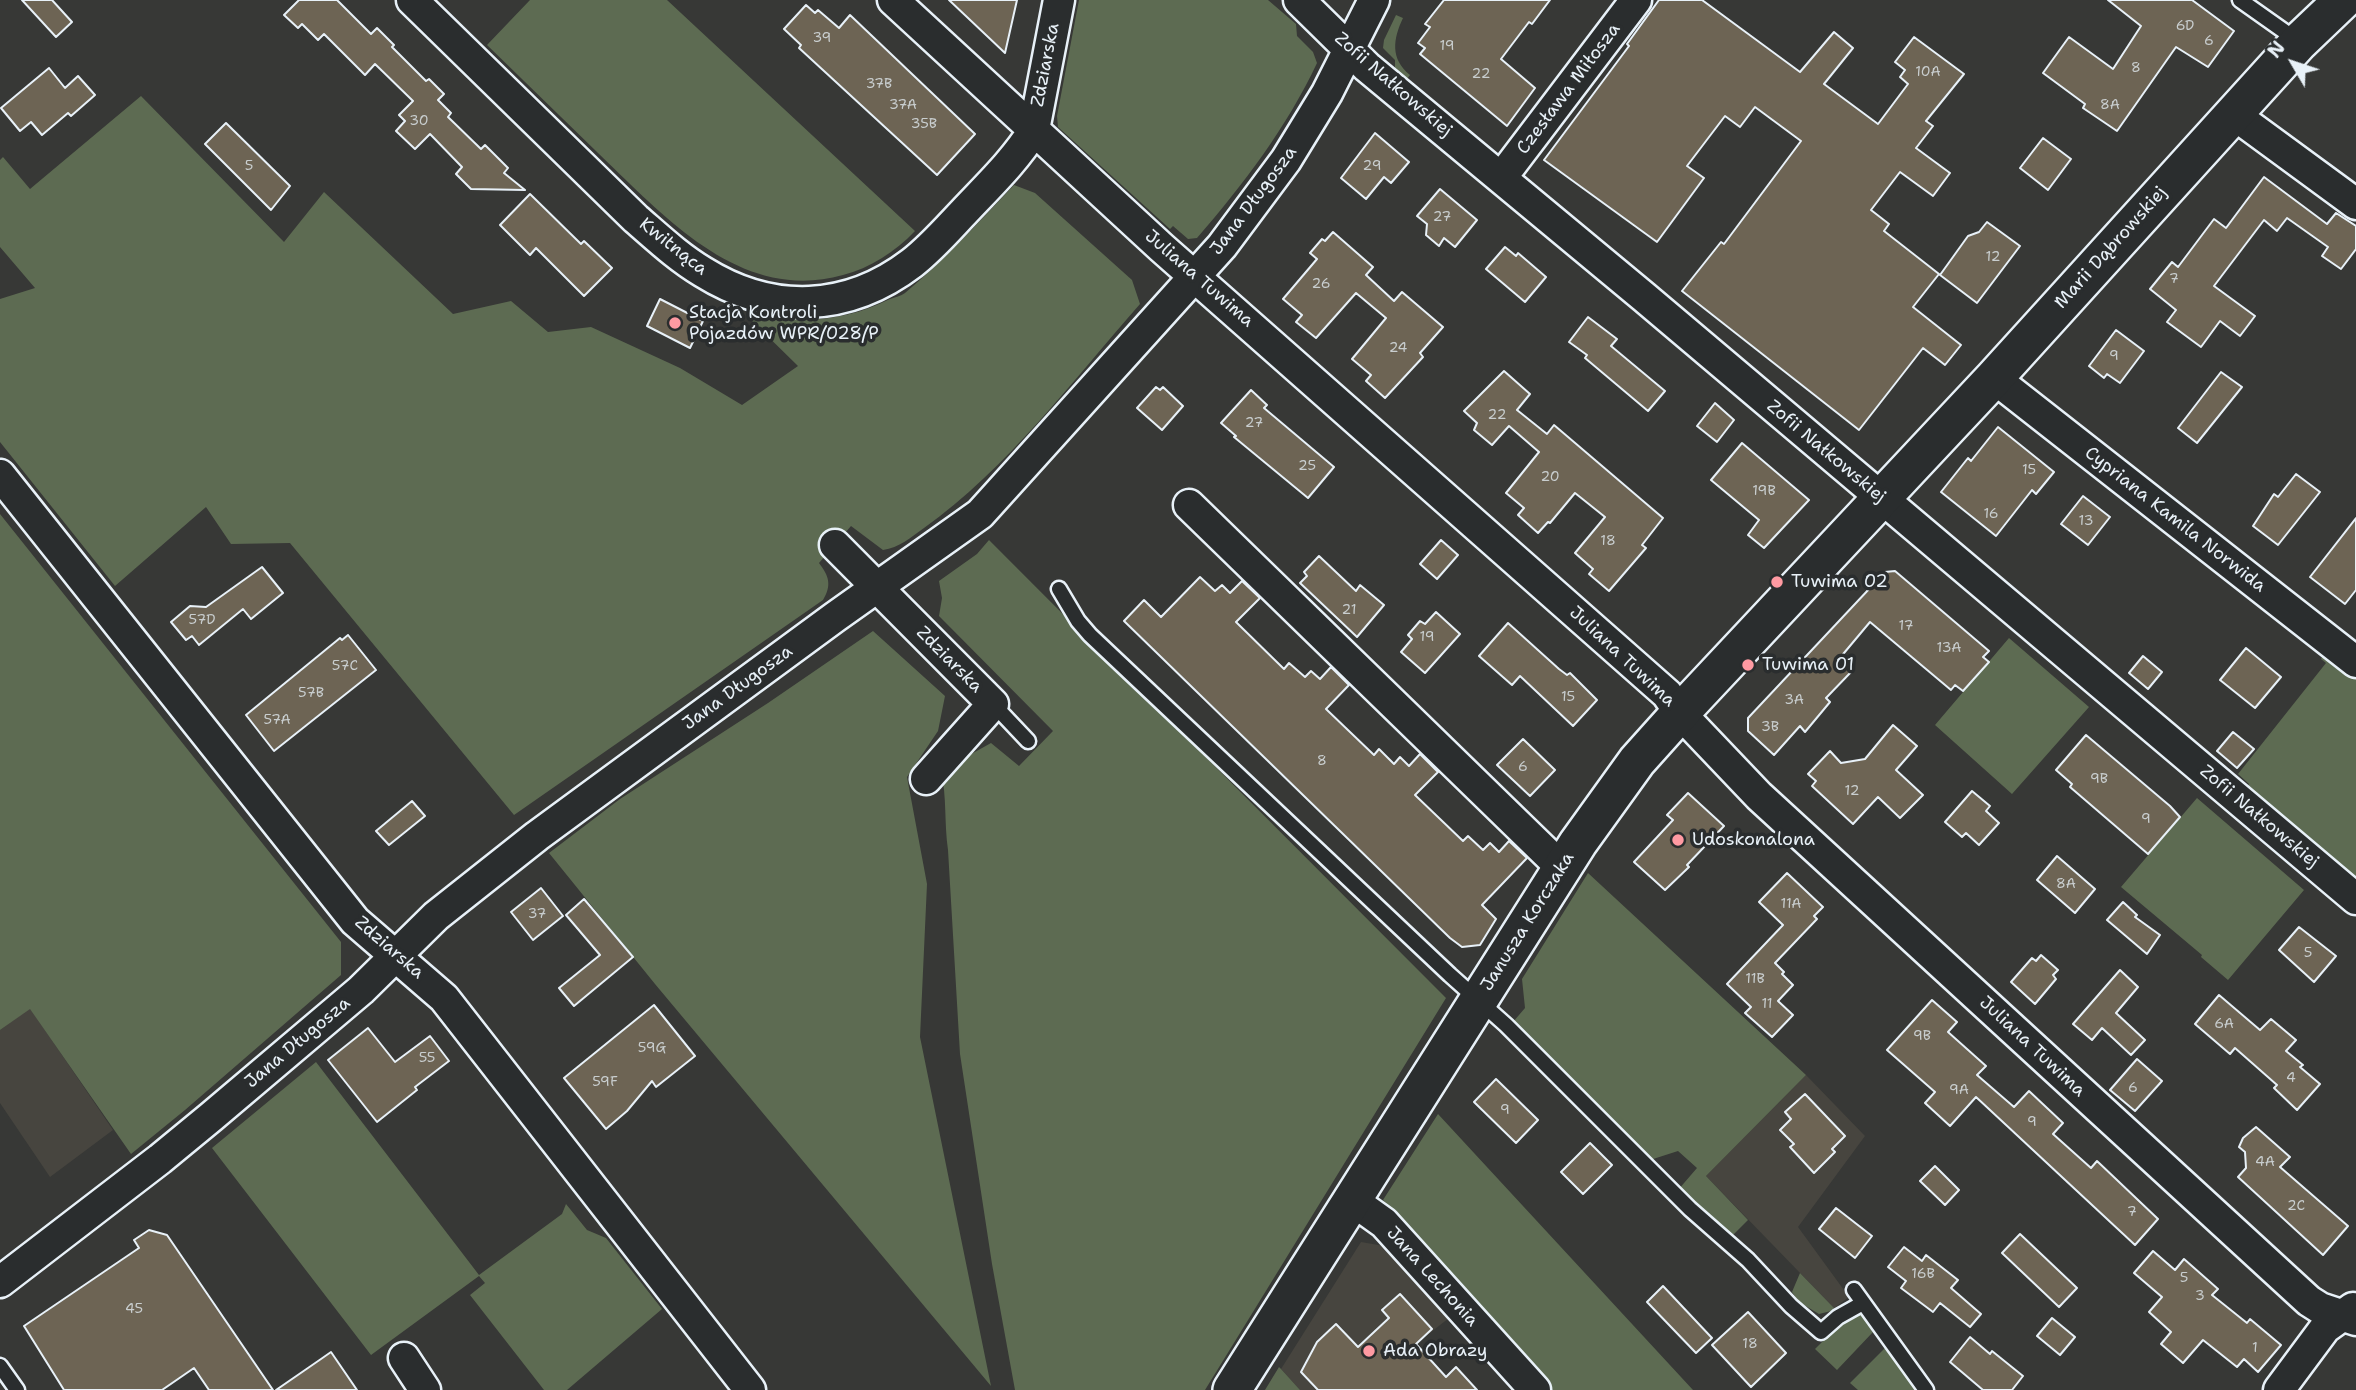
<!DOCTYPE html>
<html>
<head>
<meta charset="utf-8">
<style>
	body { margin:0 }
	#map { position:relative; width:2356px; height:1390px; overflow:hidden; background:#373836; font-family:"Shantell Sans",sans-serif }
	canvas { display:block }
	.north { position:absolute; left:2258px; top:28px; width:70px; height:70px; -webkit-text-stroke:5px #2a2d2e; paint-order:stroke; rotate:309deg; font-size:19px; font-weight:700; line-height:28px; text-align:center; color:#e8f1f8 }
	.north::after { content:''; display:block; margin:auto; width:24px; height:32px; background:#e8f1f8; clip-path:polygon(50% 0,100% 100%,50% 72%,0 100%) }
</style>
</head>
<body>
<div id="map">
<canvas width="2356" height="1390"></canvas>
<div class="north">N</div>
</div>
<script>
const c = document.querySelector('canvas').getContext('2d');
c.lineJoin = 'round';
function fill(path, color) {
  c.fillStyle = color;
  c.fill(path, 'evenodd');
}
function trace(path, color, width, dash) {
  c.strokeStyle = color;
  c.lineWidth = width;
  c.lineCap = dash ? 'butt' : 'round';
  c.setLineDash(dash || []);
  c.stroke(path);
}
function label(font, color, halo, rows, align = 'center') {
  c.font = font + ' "Shantell Sans",sans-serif';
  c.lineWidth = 7;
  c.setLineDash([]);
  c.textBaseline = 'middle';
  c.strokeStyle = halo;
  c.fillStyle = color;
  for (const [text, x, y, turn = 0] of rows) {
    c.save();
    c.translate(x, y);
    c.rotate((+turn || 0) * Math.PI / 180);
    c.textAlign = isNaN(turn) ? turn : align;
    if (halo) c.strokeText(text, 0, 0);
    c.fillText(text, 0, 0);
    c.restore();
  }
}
const built = new Path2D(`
	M 30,1008 L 113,1130 L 50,1177 L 0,1103 L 0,1030 Z
	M 1806,1075 L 1865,1136 L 1798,1227 L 1849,1297 L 1834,1308 L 1706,1176 Z
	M 1361,1242 L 1384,1246 L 1449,1318 L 1416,1344 L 1382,1390 L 1300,1390 L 1281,1369 Z`);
const green = new Path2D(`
	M 530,0 L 667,0 L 915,231 C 895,252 870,268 843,275 C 741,304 664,216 598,153 C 561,117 524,81 487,45 Z
	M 1079,0 L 1268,0 L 1296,24 L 1297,36 L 1313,52 L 1317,63 C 1287,127 1243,185 1197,238 L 1188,239 L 1173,226 L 1170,229 L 1058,127 L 1057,116 Z
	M 1396,15 L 1403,18 C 1393,39 1390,59 1410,75 L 1407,79 L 1395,69 L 1395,60 L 1383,48 L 1384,40 Z
	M 141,96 L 284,242 L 324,192 L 453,314 L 511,301 L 548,332 L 591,327 L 680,368 L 742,405 L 798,366 L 748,317 L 750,312 C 797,326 846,321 890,299 C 895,297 901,296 905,293 C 941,263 979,222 1014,185 L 1035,193 L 1132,280 L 1140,304 C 1074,379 1006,470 924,528 C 911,537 899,548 883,550 L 851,526 L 819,563 C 829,576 832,585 823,600 L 514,815 L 290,543 L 231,544 L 206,507 L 115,586 L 0,442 L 0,299 L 35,288 L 0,247 L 0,160 L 3,157 L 30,189 Z
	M 0,514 L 341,942 L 341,975 L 185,1110 L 131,1154 L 30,1009 L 0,1030 Z
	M 989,540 L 1446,998 L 1205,1390 L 1015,1390 L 992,1264 L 960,1054 L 948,850 C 944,823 947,797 941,771 L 991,743 L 1019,766 L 1053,731 L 939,616 L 942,598 L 939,581 L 977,554 Z
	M 873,631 L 945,696 L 938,731 L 907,777 L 927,884 L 920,1037 L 991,1386 L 655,984 L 549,853 L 620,799 L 768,703 Z
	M 2009,638 L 2089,707 L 2012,794 L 1935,725 Z
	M 2325,652 L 2356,676 L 2356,887 L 2246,789 L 2249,784 L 2238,774 L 2326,663 L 2321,659 Z
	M 2197,798 L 2304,890 L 2228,980 L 2201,957 L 2202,955 L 2121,887 Z
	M 1588,873 L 1806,1075 L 1706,1176 L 1748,1220 L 1730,1238 L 1678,1190 L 1697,1168 L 1678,1151 L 1650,1160 L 1513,1022 L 1525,1008 L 1522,979 Z
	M 316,1062 L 479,1275 L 562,1214 L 566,1204 L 587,1230 L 606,1238 L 662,1309 L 567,1390 L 544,1390 L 470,1295 L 485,1283 L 479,1276 L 371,1355 L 212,1148 Z
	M 1438,1114 L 1693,1390 L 1551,1390 L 1383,1200 Z
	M 1800,1273 L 1834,1308 L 1831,1311 L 1819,1314 L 1799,1302 L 1792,1292 Z
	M 1859,1311 L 1873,1332 L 1837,1370 L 1815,1349 L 1836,1328 Z
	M 1885,1348 L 1918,1390 L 1858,1390 L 1850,1383 Z
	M 1279,1367 L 1281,1369 L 1300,1390 L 1265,1390 Z`);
const building = new Path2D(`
	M 22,0 L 52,0 L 72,22 L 56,37 Z
	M 299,0 L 337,0 L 371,34 L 377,28 L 394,45 L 392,47 L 426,81 L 429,79 L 444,94 L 438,100 L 451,113 L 448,117 L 481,149 L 485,145 L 508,168 L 504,173 L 525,190 L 471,189 L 456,174 L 462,167 L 430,134 L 415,149 L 396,131 L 405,121 L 399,115 L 413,101 L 375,64 L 365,75 L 324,34 L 318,40 L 302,24 L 298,28 L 284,15 Z
	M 949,0 L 1017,0 L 1005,53 Z
	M 1444,0 L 1550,0 L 1532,24 L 1529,22 L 1501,59 L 1535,88 L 1507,126 L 1420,54 L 1425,48 L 1418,43 L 1430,27 L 1425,24 Z
	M 1659,0 L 1702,0 L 1800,72 L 1834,32 L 1853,48 L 1824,84 L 1878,124 L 1908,84 L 1900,77 L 1905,70 L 1895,62 L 1914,37 L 1964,74 L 1926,121 L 1933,126 L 1916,148 L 1950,173 L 1933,196 L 1900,172 L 1871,210 L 1889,224 L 1884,231 L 1939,274 L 1913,307 L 1961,345 L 1945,365 L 1923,348 L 1859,430 L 1682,291 L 1721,242 L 1724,244 L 1801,141 L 1755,107 L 1740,127 L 1725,116 L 1687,166 L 1704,178 L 1657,242 L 1544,160 L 1629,46 L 1627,44 Z
	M 2108,0 L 2192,0 L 2234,31 L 2208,67 L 2176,47 L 2117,131 L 2083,108 L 2085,104 L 2043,73 L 2069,37 L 2113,69 L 2141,26 Z
	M 806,5 L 815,13 L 818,10 L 839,28 L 850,15 L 975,134 L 937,175 L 799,48 L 801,45 L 784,29 Z
	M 49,68 L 65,88 L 78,76 L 95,95 L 71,116 L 68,113 L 42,135 L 31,122 L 20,131 L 1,108 Z
	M 226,123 L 290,186 L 271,210 L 205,144 Z
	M 1375,133 L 1409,162 L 1391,183 L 1384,177 L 1366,199 L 1341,178 Z
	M 2043,138 L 2071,159 L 2048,190 L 2020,168 Z
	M 2264,177 L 2327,224 L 2336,213 L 2356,226 L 2356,249 L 2341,269 L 2322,256 L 2328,247 L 2287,218 L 2277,231 L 2264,220 L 2214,286 L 2255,316 L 2240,336 L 2220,321 L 2201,347 L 2167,322 L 2176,310 L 2150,289 L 2172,262 L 2178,267 L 2214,219 L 2226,228 Z
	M 1440,189 L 1477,220 L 1455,247 L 1444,238 L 1439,246 L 1426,235 L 1427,224 L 1417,216 Z
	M 530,194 L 581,244 L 584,241 L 612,268 L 584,296 L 536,248 L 530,255 L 500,225 Z
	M 1987,222 L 2020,246 L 1977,303 L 1940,275 L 1968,236 L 1979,232 Z
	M 1333,232 L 1373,267 L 1366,275 L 1394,301 L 1402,292 L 1443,327 L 1420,353 L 1423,357 L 1385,398 L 1366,381 L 1371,375 L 1352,359 L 1386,318 L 1356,293 L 1316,338 L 1296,322 L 1302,315 L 1283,299 L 1317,259 L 1310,253 L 1322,239 L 1325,241 Z
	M 1505,247 L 1516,256 L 1518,253 L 1546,277 L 1525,302 L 1486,269 Z
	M 660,299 L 703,321 L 690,348 L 647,326 Z
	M 1588,317 L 1617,339 L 1611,346 L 1665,391 L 1648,411 L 1585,358 L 1587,355 L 1569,342 Z
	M 2116,330 L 2144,351 L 2120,383 L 2107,374 L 2104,378 L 2089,366 Z
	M 1504,371 L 1530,394 L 1517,410 L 1547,434 L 1554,425 L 1663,518 L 1642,545 L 1646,548 L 1609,591 L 1589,574 L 1593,569 L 1575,553 L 1605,517 L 1575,493 L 1550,523 L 1548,522 L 1538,533 L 1518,515 L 1524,508 L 1506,493 L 1539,452 L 1509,426 L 1492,445 L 1474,430 L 1477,423 L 1464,411 Z
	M 2221,372 L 2242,387 L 2197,443 L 2178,428 Z
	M 1156,387 L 1160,390 L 1163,387 L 1183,406 L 1162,430 L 1137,408 Z
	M 1251,390 L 1267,405 L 1264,408 L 1334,467 L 1308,498 L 1234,437 L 1236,436 L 1221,423 Z
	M 1715,403 L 1734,420 L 1717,442 L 1697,426 Z
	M 1998,427 L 2054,472 L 2036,494 L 2032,490 L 1996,536 L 1941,492 L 1968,458 L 1971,461 Z
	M 1742,443 L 1809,500 L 1764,548 L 1748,535 L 1759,520 L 1711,480 Z
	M 2296,474 L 2320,492 L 2278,545 L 2253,526 L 2274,494 L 2278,497 Z
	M 2083,496 L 2110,517 L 2088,545 L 2061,524 Z
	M 2356,518 L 2356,590 L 2345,604 L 2310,577 Z
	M 1441,540 L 1458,555 L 1437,579 L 1420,564 Z
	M 1319,556 L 1356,591 L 1360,585 L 1384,605 L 1357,637 L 1300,583 L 1307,576 L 1304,572 Z
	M 262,567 L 283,593 L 251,619 L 243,609 L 199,645 L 192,636 L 186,640 L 171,622 L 190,606 L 206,607 Z
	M 1895,571 L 1989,651 L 1983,657 L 1989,662 L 1963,691 L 1955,685 L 1951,690 L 1870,622 L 1839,659 L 1852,671 L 1826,698 L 1830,702 L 1805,732 L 1800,726 L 1774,755 L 1748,731 L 1748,718 L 1885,572 Z
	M 1200,577 L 1215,591 L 1222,585 L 1230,593 L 1242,581 L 1260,598 L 1236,622 L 1284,669 L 1289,663 L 1305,677 L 1311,671 L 1320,679 L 1331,667 L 1349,685 L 1326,709 L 1374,755 L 1379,749 L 1394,764 L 1400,757 L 1409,766 L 1420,754 L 1438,772 L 1415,795 L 1463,841 L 1468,836 L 1483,850 L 1490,843 L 1499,852 L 1509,841 L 1527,858 L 1482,905 L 1496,919 L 1480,945 L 1462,947 L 1450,938 L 1124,621 L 1144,600 L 1161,617 Z
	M 1436,612 L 1460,634 L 1425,673 L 1401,652 L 1412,639 L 1408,635 L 1420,621 L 1425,624 Z
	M 1508,623 L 1559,669 L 1567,675 L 1570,673 L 1597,700 L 1573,726 L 1520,676 L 1512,685 L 1479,656 Z
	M 348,635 L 376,670 L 274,751 L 246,715 L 340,638 L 342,640 Z
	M 2246,648 L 2281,677 L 2255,708 L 2220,680 Z
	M 2143,656 L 2162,672 L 2148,689 L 2129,673 Z
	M 1893,725 L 1917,746 L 1896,770 L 1923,795 L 1900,818 L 1878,797 L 1853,824 L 1812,786 L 1816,781 L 1808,774 L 1830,751 L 1841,763 L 1865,759 Z
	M 2233,732 L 2254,749 L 2237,768 L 2217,751 Z
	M 2086,735 L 2170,806 L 2180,817 L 2148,854 L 2070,787 L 2072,784 L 2056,770 Z
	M 1523,739 L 1555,770 L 1530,796 L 1497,765 Z
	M 1972,791 L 1990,806 L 1986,811 L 1999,823 L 1979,845 L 1966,833 L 1962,837 L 1945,822 Z
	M 1688,793 L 1724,826 L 1687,865 L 1689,867 L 1665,890 L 1634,862 L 1673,820 L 1667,815 Z
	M 412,801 L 425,816 L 389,845 L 376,831 Z
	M 2057,856 L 2095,889 L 2075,913 L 2037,880 Z
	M 1787,873 L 1823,907 L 1814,916 L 1817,919 L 1775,963 L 1784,972 L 1782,974 L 1793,985 L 1778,1001 L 1793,1015 L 1772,1037 L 1745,1013 L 1751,1007 L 1727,984 L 1783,925 L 1759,902 Z
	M 541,888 L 563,916 L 533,940 L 511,912 Z
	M 584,899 L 633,957 L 574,1006 L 559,988 L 600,955 L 566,915 Z
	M 2123,902 L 2137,915 L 2135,917 L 2160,935 L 2147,954 L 2107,920 Z
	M 2299,927 L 2336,956 L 2314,982 L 2279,950 Z
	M 2041,955 L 2058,970 L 2053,975 L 2056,979 L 2035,1004 L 2011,982 L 2032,958 L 2036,961 Z
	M 2120,970 L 2138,987 L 2116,1013 L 2145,1040 L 2131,1055 L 2102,1028 L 2092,1040 L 2073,1024 Z
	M 2219,995 L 2260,1030 L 2271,1019 L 2296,1040 L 2286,1051 L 2303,1065 L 2300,1067 L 2320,1084 L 2297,1110 L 2274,1088 L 2277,1085 L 2235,1048 L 2230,1054 L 2195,1024 Z
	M 1932,1000 L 1957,1022 L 1948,1032 L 1986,1066 L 1977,1075 L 2014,1107 L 2029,1091 L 2063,1123 L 2053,1134 L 2091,1168 L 2097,1161 L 2158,1219 L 2135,1245 L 1976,1097 L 1950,1126 L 1925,1103 L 1935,1092 L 1887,1050 Z
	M 654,1005 L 695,1056 L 656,1087 L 652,1081 L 627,1111 L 606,1129 L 564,1078 Z
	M 368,1028 L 395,1062 L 430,1036 L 449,1061 L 415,1087 L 417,1090 L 377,1122 L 328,1060 Z
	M 2137,1059 L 2162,1081 L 2135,1111 L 2110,1090 Z
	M 1496,1079 L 1538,1120 L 1516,1143 L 1474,1102 Z
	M 1805,1094 L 1845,1136 L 1832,1149 L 1835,1152 L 1814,1173 L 1790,1147 L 1794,1144 L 1780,1130 L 1791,1119 L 1785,1112 Z
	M 2256,1127 L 2290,1157 L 2280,1167 L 2348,1226 L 2323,1255 L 2238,1177 L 2246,1168 L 2245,1152 L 2239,1147 L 2243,1138 Z
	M 1590,1143 L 1612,1165 L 1583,1194 L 1561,1172 Z
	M 1935,1166 L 1959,1190 L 1945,1205 L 1920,1181 Z
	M 1836,1208 L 1872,1236 L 1855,1258 L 1819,1229 Z
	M 149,1230 L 167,1235 L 273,1390 L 209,1390 L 194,1368 L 162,1390 L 64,1390 L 24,1326 L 139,1248 L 134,1240 Z
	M 2020,1234 L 2077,1288 L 2059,1307 L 2002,1253 Z
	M 1904,1247 L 1922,1261 L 1926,1255 L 1958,1280 L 1951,1288 L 1981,1314 L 1970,1327 L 1940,1303 L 1933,1312 L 1901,1288 L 1906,1281 L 1888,1267 Z
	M 2153,1251 L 2175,1270 L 2184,1259 L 2218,1289 L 2212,1295 L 2247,1323 L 2250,1319 L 2281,1345 L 2258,1372 L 2244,1359 L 2237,1367 L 2203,1340 L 2183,1363 L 2161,1344 L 2171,1332 L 2149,1312 L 2162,1297 L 2134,1273 Z
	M 1663,1286 L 1712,1338 L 1696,1353 L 1647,1302 Z
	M 1400,1294 L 1432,1329 L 1416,1344 L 1446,1377 L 1456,1367 L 1477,1390 L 1318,1390 L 1301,1372 L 1317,1342 L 1336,1324 L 1358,1347 L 1389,1318 L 1382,1310 Z
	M 1748,1312 L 1786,1353 L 1751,1387 L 1712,1345 Z
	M 2052,1318 L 2075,1337 L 2060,1355 L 2037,1336 Z
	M 1970,1337 L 1990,1354 L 1992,1351 L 2023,1376 L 2012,1390 L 1983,1390 L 1950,1362 Z
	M 331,1352 L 357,1390 L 276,1390 L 321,1359 Z`);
const service = new Path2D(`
	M 2240,0 L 2298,41
	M 1059,589 L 1078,621 L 1090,635 L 1450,975 L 1506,1025 L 1690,1209 L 1748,1260 L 1791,1306 L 1821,1332 L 1838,1317 L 1863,1303
	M 993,704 L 1028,741
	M 1854,1290 L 1926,1390
	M 0,1366 L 17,1390`);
const minor = new Path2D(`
	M 412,0 L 636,219 C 658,238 678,257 703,272 C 772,315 848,312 912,263 C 930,249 945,232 961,215 C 987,187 1014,162 1034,130 L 1059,0
	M 893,0 L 1162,248 L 1667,694 L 1680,713 L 1759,796 L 2309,1301 L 2320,1308 L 2356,1320
	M 1299,0 L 1367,67 L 1644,297 L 2356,899
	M 2232,113 L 2356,204
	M 1501,178 L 1636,0
	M 1994,378 L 2356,662
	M 0,475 L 355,921 L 444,998 L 750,1390
	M 1189,505 L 1562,868
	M 835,545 L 993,704 L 926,779
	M 1352,1200 L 1384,1223 L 1535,1390
	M 0,1282 L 160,1159 L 211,1117 L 361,990 L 436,916 L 537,836 L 835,617 L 980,514 L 1222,246 L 1286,160 L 1327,93 L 1374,0
	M 404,1358 L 425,1390
	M 2279,1390 L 2325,1328 L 2353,1308`);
const tertiary = new Path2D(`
	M 1232,1390 L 1578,843 L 1637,761 L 1680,713 L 1994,378 L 2299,42 L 2343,0`);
const markers = [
	[675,323,7,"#ff9aa2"],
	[1777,582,7,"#ff9aa2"],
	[1748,665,7,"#ff9aa2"],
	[1678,840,7,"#ff9aa2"],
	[1369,1351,7,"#ff9aa2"]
];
const numberNames = [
	["6D",2185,26],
	["39",822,38],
	["6",2209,41],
	["19",1447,46],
	["8",2136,68],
	["10A",1928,72],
	["22",1481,74],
	["37B",879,84],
	["37A",903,105],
	["8A",2110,105],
	["30",419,121],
	["35B",924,124],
	["5",249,166],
	["29",1372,166],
	["27",1442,217],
	["12",1993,257],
	["7",2174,279],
	["26",1321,284],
	["24",1398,348],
	["9",2114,356],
	["22",1497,415],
	["27",1254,423],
	["25",1307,466],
	["15",2029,470],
	["20",1550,477],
	["19B",1764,491],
	["16",1991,514],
	["13",2086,521],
	["18",1608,541],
	["21",1349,610],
	["57D",202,620],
	["17",1906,626],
	["19",1427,637],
	["13A",1949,648],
	["57C",345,666],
	["57B",311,693],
	["15",1568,697],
	["3A",1794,700],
	["57A",277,720],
	["3B",1770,727],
	["8",1322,761],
	["6",1523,767],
	["9B",2099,779],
	["12",1852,791],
	["9",2146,819],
	["8A",2066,884],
	["11A",1791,904],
	["37",537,914],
	["5",2308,953],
	["11B",1755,979],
	["11",1767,1004],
	["6A",2224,1024],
	["9B",1922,1036],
	["59G",652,1048],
	["55",427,1058],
	["4",2291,1078],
	["59F",605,1082],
	["6",2133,1088],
	["9A",1959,1090],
	["9",1505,1110],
	["9",2032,1122],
	["4A",2265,1162],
	["2C",2296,1206],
	["7",2132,1212],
	["16B",1923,1274],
	["5",2184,1278],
	["3",2200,1296],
	["45",134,1309],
	["18",1750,1344],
	["1",2255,1348]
];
const streetNames = [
	["Zdziarska",1046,65,-79],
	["Zofii Nałkowskiej",1393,85,41],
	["Czesława Miłosza",1569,89,-53],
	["Jana Długosza",1254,201,-53],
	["Kwitnąca",673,247,38],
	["Marii Dąbrowskiej",2111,248,-48],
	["Juliana Tuwima",1199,279,41],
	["Zofii Nałkowskiej",1826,452,40],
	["Cypriana Kamila Norwida",2175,520,38],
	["Juliana Tuwima",1622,657,43],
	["Zdziarska",949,660,45],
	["Jana Długosza",738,688,-36],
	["Zofii Nałkowskiej",2259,817,40],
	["Janusza Korczaka",1528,922,-58],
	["Zdziarska",389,948,41],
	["Jana Długosza",298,1043,-40],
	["Juliana Tuwima",2032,1047,43],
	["Jana Lechonia",1432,1277,48]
];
const poiNames = [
	["Stacja Kontroli",689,313],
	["Pojazdów WPR/028/P",689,334],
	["Tuwima 02",1791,582],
	["Tuwima 01",1762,665],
	["Udoskonalona",1692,840],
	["Ada Obrazy",1383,1351]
];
fill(built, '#47453f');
fill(green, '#5d6b52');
fill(building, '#6d6454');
trace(building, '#e8f1f8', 2);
trace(service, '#e8f1f8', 19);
trace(minor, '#e8f1f8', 35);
trace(tertiary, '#e8f1f8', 42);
trace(service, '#2a2d2e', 14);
trace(minor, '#2a2d2e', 30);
trace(tertiary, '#2a2d2e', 37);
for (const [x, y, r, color] of markers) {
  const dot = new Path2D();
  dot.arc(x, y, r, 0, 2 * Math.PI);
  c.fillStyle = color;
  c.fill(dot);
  trace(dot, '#2a2d2e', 2.5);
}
label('14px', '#c9cecf', null, numberNames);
label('18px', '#e8f1f8', '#2a2d2e', streetNames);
label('18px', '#e8f1f8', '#2a2d2e', poiNames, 'left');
</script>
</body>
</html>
